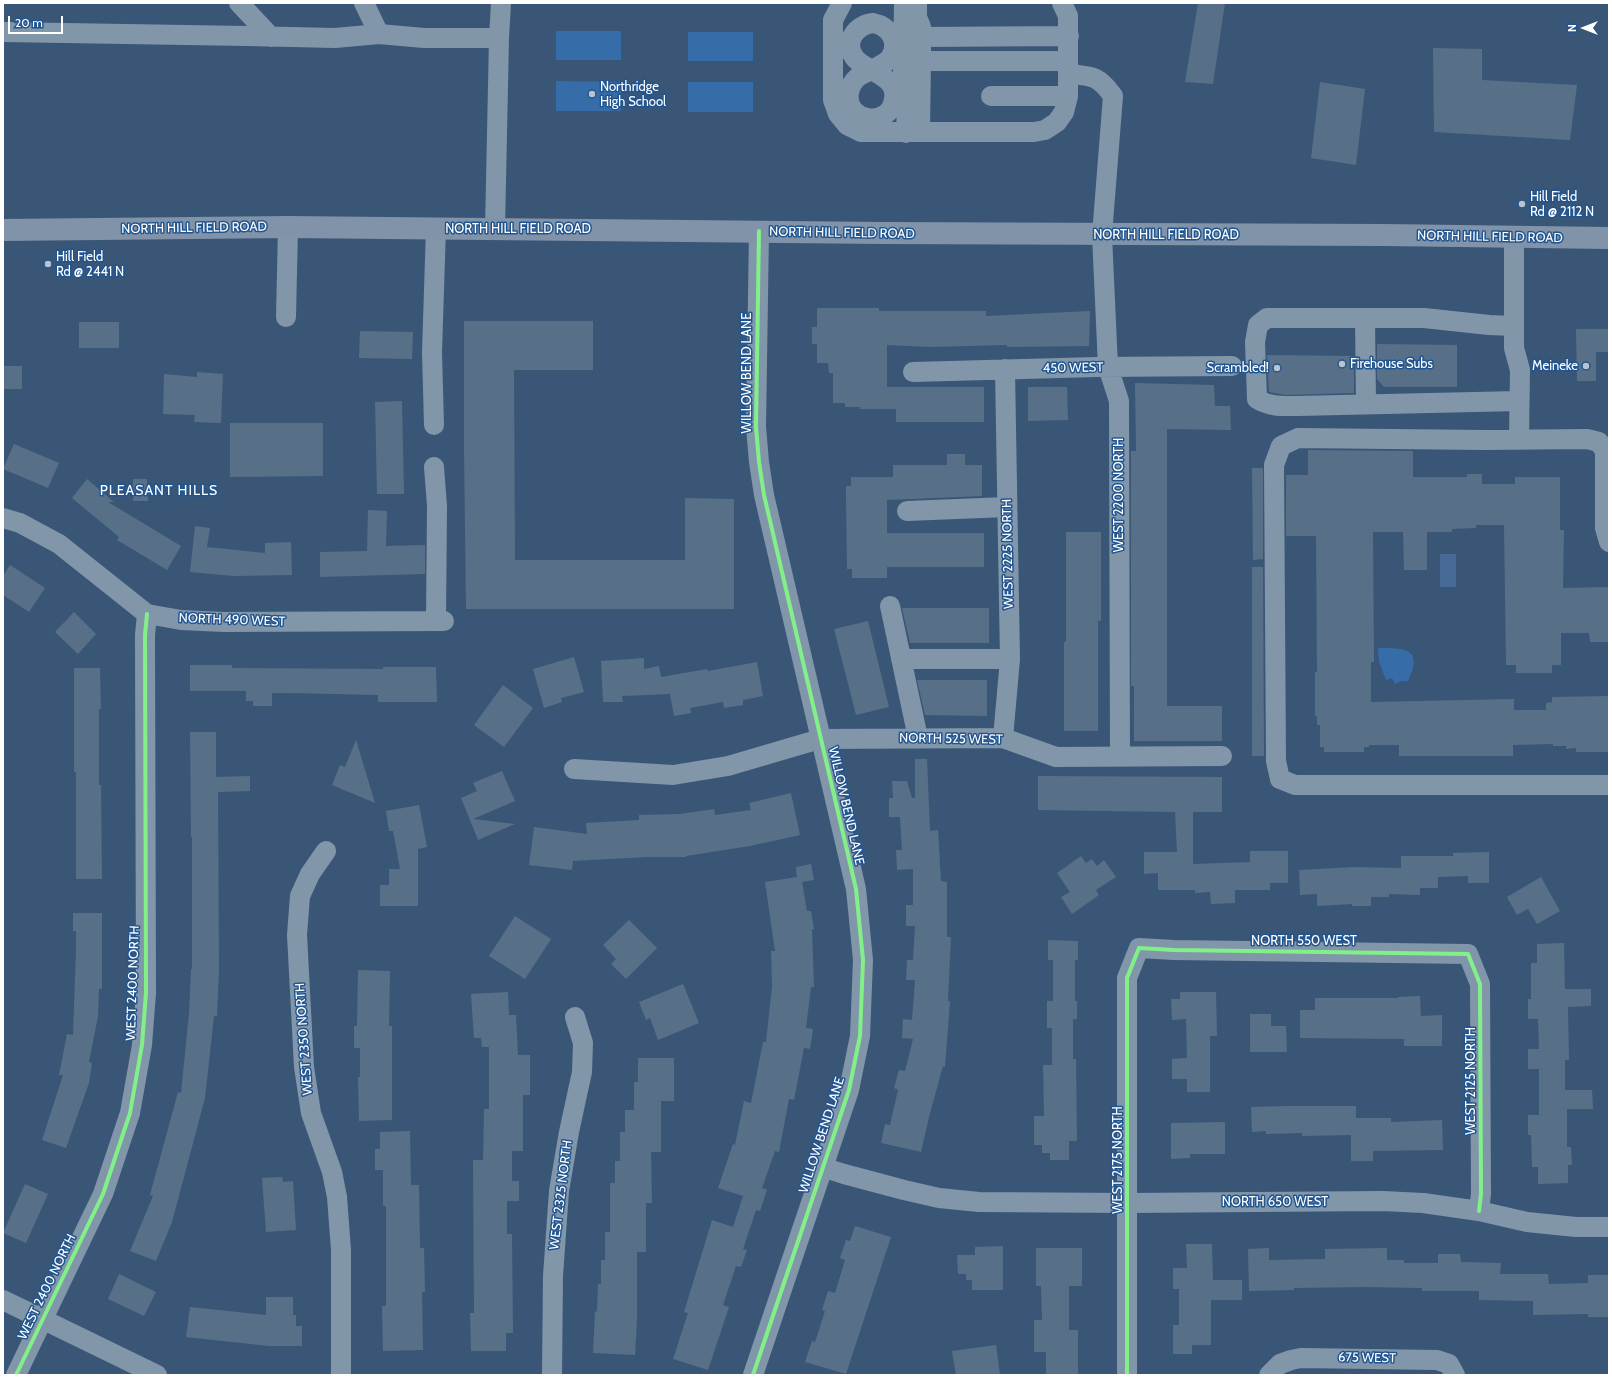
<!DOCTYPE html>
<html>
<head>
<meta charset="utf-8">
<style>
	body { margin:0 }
	#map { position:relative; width:1612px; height:1378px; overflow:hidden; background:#3a5677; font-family:Cabin,sans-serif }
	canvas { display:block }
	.frame { position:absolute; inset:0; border:4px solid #fff; pointer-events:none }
	.north { position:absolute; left:1564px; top:8px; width:40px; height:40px; -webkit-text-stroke:3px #215590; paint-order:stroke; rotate:270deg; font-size:11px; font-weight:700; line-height:16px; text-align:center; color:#fff }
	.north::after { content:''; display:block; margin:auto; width:14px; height:18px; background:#fff; clip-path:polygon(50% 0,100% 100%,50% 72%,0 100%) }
	.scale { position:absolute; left:8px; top:16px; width:55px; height:18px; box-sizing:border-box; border:2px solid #fff; border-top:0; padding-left:5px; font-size:12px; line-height:14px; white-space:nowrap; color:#fff; -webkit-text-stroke:3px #215590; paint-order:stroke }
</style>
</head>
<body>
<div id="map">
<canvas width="1612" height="1378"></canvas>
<div class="frame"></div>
<div class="north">N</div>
<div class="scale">20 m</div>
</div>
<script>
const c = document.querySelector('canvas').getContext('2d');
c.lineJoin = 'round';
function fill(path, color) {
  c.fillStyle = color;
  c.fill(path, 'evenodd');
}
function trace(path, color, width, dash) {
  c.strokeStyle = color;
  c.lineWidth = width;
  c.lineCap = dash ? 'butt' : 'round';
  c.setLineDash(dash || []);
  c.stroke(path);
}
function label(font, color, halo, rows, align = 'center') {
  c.font = font + ' Cabin,sans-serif';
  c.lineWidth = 3;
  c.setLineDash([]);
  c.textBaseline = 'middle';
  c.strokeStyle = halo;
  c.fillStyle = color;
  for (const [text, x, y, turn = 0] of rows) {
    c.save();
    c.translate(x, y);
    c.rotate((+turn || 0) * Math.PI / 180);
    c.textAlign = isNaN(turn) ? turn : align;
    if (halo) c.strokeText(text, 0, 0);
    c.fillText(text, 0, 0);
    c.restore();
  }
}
const green = new Path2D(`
	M 556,31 L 621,31 L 621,60 L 556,60 Z
	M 688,32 L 753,32 L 753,61 L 688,61 Z
	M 556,81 L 621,82 L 621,111 L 556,111 Z
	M 688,82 L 753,82 L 753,112 L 688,112 Z
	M 1378,648 C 1405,648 1424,648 1408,681 L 1402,681 L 1395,684 L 1392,678 L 1386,680 L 1379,662 Z`);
const water = new Path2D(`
	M 1440,554 L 1456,554 L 1456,587 L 1440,587 Z`);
const building = new Path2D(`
	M 1198,3 L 1225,3 L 1213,84 L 1185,82 Z
	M 1433,48 L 1482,49 L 1482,80 L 1577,85 L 1570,140 L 1434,132 Z
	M 1320,82 L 1365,89 L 1356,165 L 1311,158 Z
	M 817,308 L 879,308 L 879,311 L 986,311 L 986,316 L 1090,311 L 1089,346 L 1007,347 L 1007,345 L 930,347 L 887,345 L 887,387 L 984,387 L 984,422 L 896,422 L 896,409 L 860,409 L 860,407 L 845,407 L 845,403 L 833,403 L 833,373 L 829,373 L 828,363 L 817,363 L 817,344 L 812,344 L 812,327 L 817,327 Z
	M 464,321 L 593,321 L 593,370 L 514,370 L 515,560 L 685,560 L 685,498 L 734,499 L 734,609 L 466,609 L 464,448 Z
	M 79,322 L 119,322 L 119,348 L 79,348 Z
	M 1576,329 L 1609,329 L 1609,352 L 1596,352 L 1596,381 L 1577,381 Z
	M 360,331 L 413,332 L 412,359 L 359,358 Z
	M 1377,344 L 1457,345 L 1457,387 L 1384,387 L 1377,379 Z
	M 1267,355 L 1354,356 L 1354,393 L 1286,395 L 1269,392 Z
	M 3,366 L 22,366 L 22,389 L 3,389 Z
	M 197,372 L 223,374 L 221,423 L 194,422 L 195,415 L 163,414 L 164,374 L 197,377 Z
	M 1135,383 L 1214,385 L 1215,406 L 1230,406 L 1231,430 L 1167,429 L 1167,706 L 1222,706 L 1222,741 L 1134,741 L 1134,686 L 1131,686 L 1131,451 L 1136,451 Z
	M 1028,387 L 1067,387 L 1068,420 L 1028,421 Z
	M 402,401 L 404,494 L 377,494 L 375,402 Z
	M 230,423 L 323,423 L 323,476 L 230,477 Z
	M 14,444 L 59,463 L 48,488 L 3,469 Z
	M 1308,450 L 1413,451 L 1413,477 L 1467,477 L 1467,474 L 1482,474 L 1482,484 L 1515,484 L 1515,477 L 1560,477 L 1560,530 L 1564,530 L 1563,588 L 1609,587 L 1609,642 L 1590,642 L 1589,633 L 1561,633 L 1561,665 L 1552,665 L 1552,673 L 1516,673 L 1516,665 L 1506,665 L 1504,525 L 1476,525 L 1476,528 L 1452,529 L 1452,532 L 1427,532 L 1427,570 L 1404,570 L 1403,532 L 1373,532 L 1374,662 L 1371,662 L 1371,702 L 1514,699 L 1514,710 L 1546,710 L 1546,703 L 1552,702 L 1552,697 L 1609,696 L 1609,752 L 1576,752 L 1576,748 L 1566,749 L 1566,746 L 1553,746 L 1553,744 L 1513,745 L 1513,756 L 1399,756 L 1399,745 L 1369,745 L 1369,747 L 1364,747 L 1364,752 L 1324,752 L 1324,747 L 1320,747 L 1320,725 L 1317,725 L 1317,716 L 1315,716 L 1315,672 L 1317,672 L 1316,536 L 1286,536 L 1286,475 L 1308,475 Z
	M 947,454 L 965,454 L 965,465 L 982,465 L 982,496 L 887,500 L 887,533 L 984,533 L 984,567 L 887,567 L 887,578 L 852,578 L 852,569 L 847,569 L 846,499 L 846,486 L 851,486 L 851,477 L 893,477 L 893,465 L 947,465 Z
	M 1252,468 L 1263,468 L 1263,559 L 1253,560 Z
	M 87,479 L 114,502 L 108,502 L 181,546 L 167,570 L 117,540 L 119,537 L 72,498 Z
	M 133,479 L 147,479 L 148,501 L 133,501 Z
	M 368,510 L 387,511 L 386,546 L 425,545 L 425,574 L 320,577 L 320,552 L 367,551 Z
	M 195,526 L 210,528 L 207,547 L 265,553 L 265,543 L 291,542 L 292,575 L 234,576 L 190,572 Z
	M 1066,532 L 1101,532 L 1101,621 L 1098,621 L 1098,731 L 1064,731 L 1064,642 L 1066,642 Z
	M 10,565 L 45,588 L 29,612 L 3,595 L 3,576 Z
	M 1252,567 L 1263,567 L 1264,756 L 1252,756 Z
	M 902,608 L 989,608 L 989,643 L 910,643 Z
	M 74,612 L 96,634 L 78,654 L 55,632 Z
	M 868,621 L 889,707 L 856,715 L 834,629 Z
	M 574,657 L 584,692 L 561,698 L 562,702 L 544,708 L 533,669 Z
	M 644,658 L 644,669 L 659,666 L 661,677 L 707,669 L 708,671 L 757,662 L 763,696 L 743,700 L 743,705 L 724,708 L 723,702 L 690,708 L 691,713 L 674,716 L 670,694 L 622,696 L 623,702 L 603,702 L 601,661 Z
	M 190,665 L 232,665 L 232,668 L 383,669 L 383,667 L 436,667 L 437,702 L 378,702 L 378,695 L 290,693 L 272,693 L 272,706 L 253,706 L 253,701 L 246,701 L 246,691 L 190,691 Z
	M 74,668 L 100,668 L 101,709 L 99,709 L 99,785 L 101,785 L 102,879 L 76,879 L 76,772 L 74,772 Z
	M 917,680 L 987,680 L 987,716 L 925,715 Z
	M 503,685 L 533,708 L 504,747 L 474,725 Z
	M 190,732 L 216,732 L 216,777 L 250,776 L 250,791 L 218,792 L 219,970 L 217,1016 L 214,1016 L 205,1098 L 172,1222 L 156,1261 L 130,1251 L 153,1196 L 150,1195 L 178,1092 L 181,1093 L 189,1013 L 191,969 L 192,969 L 192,837 L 191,837 Z
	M 356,740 L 375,803 L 332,785 L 340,765 L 345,767 Z
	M 915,759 L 927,759 L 930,831 L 938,830 L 941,881 L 947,882 L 947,937 L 951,937 L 948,1001 L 950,1001 L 945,1067 L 943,1066 L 929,1117 L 921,1152 L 881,1143 L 885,1124 L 890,1125 L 898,1090 L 894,1088 L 899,1070 L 905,1071 L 913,1039 L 902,1038 L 903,1019 L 912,1020 L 915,980 L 906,980 L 907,960 L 913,960 L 915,926 L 906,926 L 906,905 L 913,905 L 913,869 L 897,870 L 896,850 L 902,850 L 900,817 L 889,817 L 889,798 L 893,798 L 892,781 L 907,781 L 912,798 L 915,798 Z
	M 502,771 L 515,801 L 473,819 L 515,824 L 478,840 L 461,798 L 477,791 L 473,783 Z
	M 1038,776 L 1222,777 L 1222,812 L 1193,812 L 1193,864 L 1250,862 L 1250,851 L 1288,851 L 1288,883 L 1270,883 L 1270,890 L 1235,890 L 1235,903 L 1211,904 L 1210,892 L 1195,893 L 1195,890 L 1158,890 L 1158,873 L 1144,874 L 1144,852 L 1177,852 L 1175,812 L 1038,810 Z
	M 791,793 L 800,835 L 750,846 L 686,856 L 686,857 L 647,857 L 573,861 L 572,870 L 529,865 L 534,827 L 587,834 L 586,823 L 639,820 L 639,815 L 680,814 L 714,809 L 715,815 L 751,810 L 749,803 Z
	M 419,805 L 427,847 L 418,849 L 418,906 L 380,906 L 380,885 L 389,885 L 389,869 L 400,869 L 393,831 L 389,831 L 386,811 Z
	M 1489,852 L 1489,883 L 1468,883 L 1468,876 L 1438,877 L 1438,888 L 1420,888 L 1420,895 L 1389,894 L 1389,897 L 1371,897 L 1371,906 L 1352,906 L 1352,904 L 1317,906 L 1317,894 L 1300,895 L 1299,870 L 1354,867 L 1401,868 L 1401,856 L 1453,856 L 1453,853 Z
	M 1081,856 L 1086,863 L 1092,859 L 1097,866 L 1104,860 L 1116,877 L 1096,890 L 1099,895 L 1072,914 L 1061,897 L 1070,892 L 1057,873 Z
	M 811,864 L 814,880 L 802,882 L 807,911 L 811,911 L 814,929 L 812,929 L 814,987 L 811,987 L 806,1028 L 813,1029 L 810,1049 L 804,1048 L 794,1100 L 789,1099 L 779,1152 L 775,1151 L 762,1188 L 767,1190 L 760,1211 L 756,1210 L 743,1249 L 747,1250 L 741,1267 L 736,1266 L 723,1305 L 729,1307 L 708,1370 L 673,1359 L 688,1313 L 684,1312 L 712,1220 L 733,1227 L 743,1196 L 718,1188 L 733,1144 L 735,1145 L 744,1101 L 751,1103 L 763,1042 L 766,1042 L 772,987 L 771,951 L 775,951 L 765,882 L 797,877 L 796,867 Z
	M 1541,877 L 1560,911 L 1537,924 L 1528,909 L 1517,915 L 1507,897 Z
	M 73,913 L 102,913 L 102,989 L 99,989 L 98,1016 L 89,1062 L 92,1063 L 89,1083 L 66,1148 L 42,1140 L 63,1075 L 59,1075 L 67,1034 L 73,1035 L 76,949 L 76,931 L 73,931 Z
	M 515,916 L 551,939 L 525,979 L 489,956 Z
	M 629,920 L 657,948 L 626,979 L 611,964 L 616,959 L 603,945 Z
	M 1048,940 L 1078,941 L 1078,960 L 1075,960 L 1075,1001 L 1077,1001 L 1077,1019 L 1073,1019 L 1073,1059 L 1076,1059 L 1077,1141 L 1069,1141 L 1069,1160 L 1050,1160 L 1050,1153 L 1042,1153 L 1042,1145 L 1034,1145 L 1034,1116 L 1044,1116 L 1043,1065 L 1052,1065 L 1052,1028 L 1047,1028 L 1047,1001 L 1053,1001 L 1053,960 L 1048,960 Z
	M 1564,943 L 1565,989 L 1591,989 L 1591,1006 L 1568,1007 L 1569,1060 L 1565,1060 L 1565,1090 L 1592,1090 L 1593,1109 L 1567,1109 L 1567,1147 L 1571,1147 L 1572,1165 L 1568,1165 L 1568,1183 L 1538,1184 L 1538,1167 L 1532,1167 L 1531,1135 L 1528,1135 L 1528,1115 L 1539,1115 L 1539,1069 L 1528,1069 L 1528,1049 L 1539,1049 L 1538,1019 L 1528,1019 L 1528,999 L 1531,999 L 1531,963 L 1537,963 L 1537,944 Z
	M 358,970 L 390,971 L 389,1026 L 392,1026 L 392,1120 L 359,1121 L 358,1077 L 360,1077 L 360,1048 L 354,1048 L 354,1026 L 357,1026 Z
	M 683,984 L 699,1023 L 658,1040 L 650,1018 L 646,1020 L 639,1002 Z
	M 508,992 L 509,1015 L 516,1015 L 518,1055 L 530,1055 L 530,1095 L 523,1095 L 523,1151 L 512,1151 L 512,1181 L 519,1181 L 519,1201 L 507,1201 L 507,1234 L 512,1234 L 513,1333 L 506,1333 L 506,1351 L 471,1351 L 470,1313 L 474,1313 L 473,1160 L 483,1160 L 484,1109 L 489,1109 L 489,1047 L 482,1047 L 481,1038 L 474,1038 L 471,994 Z
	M 1180,992 L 1216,992 L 1217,1036 L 1210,1036 L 1210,1092 L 1187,1092 L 1187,1079 L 1172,1079 L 1172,1059 L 1187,1058 L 1186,1019 L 1172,1020 L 1171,999 L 1180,999 Z
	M 1420,996 L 1421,1016 L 1442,1015 L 1442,1046 L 1404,1046 L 1404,1039 L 1300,1038 L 1300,1010 L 1315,1010 L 1315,998 L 1398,998 L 1398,997 Z
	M 1250,1014 L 1271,1014 L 1271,1026 L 1286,1026 L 1287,1052 L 1250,1052 Z
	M 638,1058 L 674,1058 L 674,1101 L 661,1101 L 661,1152 L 651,1152 L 652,1203 L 646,1203 L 646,1252 L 637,1252 L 637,1320 L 635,1355 L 593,1353 L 595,1311 L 597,1312 L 598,1284 L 601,1284 L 601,1260 L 605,1260 L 605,1232 L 610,1232 L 610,1183 L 615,1183 L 615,1161 L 620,1161 L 620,1132 L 625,1132 L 625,1110 L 634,1110 L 634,1082 L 638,1082 Z
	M 1287,1106 L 1356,1106 L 1356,1118 L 1391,1118 L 1391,1122 L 1442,1120 L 1443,1150 L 1373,1151 L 1373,1161 L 1351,1161 L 1351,1135 L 1302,1136 L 1302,1133 L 1266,1134 L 1266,1131 L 1252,1132 L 1251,1107 Z
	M 1225,1122 L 1225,1154 L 1190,1154 L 1190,1158 L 1171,1159 L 1171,1123 Z
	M 410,1131 L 411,1185 L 419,1185 L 420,1248 L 424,1248 L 425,1292 L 422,1292 L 423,1350 L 383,1351 L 382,1306 L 386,1306 L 386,1206 L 383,1206 L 383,1170 L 375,1170 L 375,1149 L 380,1149 L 380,1132 Z
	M 282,1177 L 283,1182 L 293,1181 L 296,1230 L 266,1232 L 262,1178 Z
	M 25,1184 L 48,1194 L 26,1243 L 3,1233 Z
	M 855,1226 L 891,1237 L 846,1374 L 805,1362 L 812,1341 L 815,1342 L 825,1311 L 822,1310 L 828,1291 L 835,1293 L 845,1260 L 840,1258 L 846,1240 L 850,1241 Z
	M 1186,1244 L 1212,1244 L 1213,1280 L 1242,1280 L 1242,1300 L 1211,1300 L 1211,1345 L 1192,1345 L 1192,1354 L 1173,1354 L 1173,1325 L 1179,1325 L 1179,1289 L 1173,1289 L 1173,1268 L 1187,1268 Z
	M 1003,1246 L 1003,1290 L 972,1290 L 972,1280 L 966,1280 L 966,1274 L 958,1274 L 957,1255 L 975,1255 L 975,1247 Z
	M 1036,1248 L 1082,1248 L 1082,1286 L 1069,1286 L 1069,1330 L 1078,1330 L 1078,1375 L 1046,1375 L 1046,1352 L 1034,1352 L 1034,1320 L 1042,1320 L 1041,1286 L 1036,1286 Z
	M 1269,1248 L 1269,1260 L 1325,1259 L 1325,1249 L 1387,1248 L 1387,1260 L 1404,1260 L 1404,1263 L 1438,1263 L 1438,1254 L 1460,1254 L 1461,1262 L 1501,1263 L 1500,1274 L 1548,1274 L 1549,1284 L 1588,1283 L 1588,1275 L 1609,1275 L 1609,1317 L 1588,1317 L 1588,1314 L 1533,1315 L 1533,1301 L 1479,1300 L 1479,1291 L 1422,1291 L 1422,1288 L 1365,1287 L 1294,1288 L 1294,1290 L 1249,1291 L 1248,1249 Z
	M 119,1274 L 156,1292 L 144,1316 L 108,1299 Z
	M 266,1297 L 293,1297 L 293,1315 L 296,1315 L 296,1326 L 302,1326 L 302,1346 L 269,1346 L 186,1337 L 190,1307 L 266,1315 Z
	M 996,1345 L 1000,1375 L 956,1375 L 952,1351 Z`);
const minor = new Path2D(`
	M 239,3 L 271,37
	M 364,3 L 379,34
	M 842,3 L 833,20 L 833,100 L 838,114 L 847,125 L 861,132 L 1034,132 L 1045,130 L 1057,122 L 1064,112 L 1068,96 L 1068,16 L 1062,3
	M 904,3 L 903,71 L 903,92 L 907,105 L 906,133
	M 917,3 L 917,17 L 921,27 L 921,61 L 920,130
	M 873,23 C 889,26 901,42 890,58 C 886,64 878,66 872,70 C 865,66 858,63 854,57 C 843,41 857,25 873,23 Z
	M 3,32 L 247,36 L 335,38 L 379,34 L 424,38 L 499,38
	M 903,53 L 921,37 L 1069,36
	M 921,61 L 1068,61
	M 872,70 C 883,77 897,83 894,99 C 890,129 844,122 849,93 C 850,87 853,81 858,77 C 862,74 867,72 872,70 Z
	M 1069,74 C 1093,76 1099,76 1113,96 L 1102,235 L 1108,367 L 1119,401 L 1120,756
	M 991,96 L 1068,96
	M 495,229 L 499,38 L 501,3
	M 1514,237 L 1514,348 L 1520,370 L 1519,440
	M 286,317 L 288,227
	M 1365,318 L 1366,404
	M 1514,326 L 1489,325 L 1424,318 L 1267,318 L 1258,325 L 1255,342 L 1257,399 C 1270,407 1282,406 1297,406 L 1519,401
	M 913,372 L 1097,367 L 1232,366
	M 434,425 L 432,352 L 436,228
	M 434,467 L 437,506 L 436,621
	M 907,511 L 1007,507
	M 3,518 L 20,523 L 59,544 L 147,614 L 181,620 L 224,622 L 444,621
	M 1609,542 L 1605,528 L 1605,451 L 1599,442 L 1587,439 L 1484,440 L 1298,438 L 1281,446 L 1274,465 L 1276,761 L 1280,779 L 1295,785 L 1609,785
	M 890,606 L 918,738
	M 901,659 L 1010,659
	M 1003,738 L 1010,659 L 1005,369
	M 574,769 L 673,775 L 728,766 L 820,739 L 1003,738 L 1056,757 L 1222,756
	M 326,851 L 310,874 L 300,896 L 297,935 L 304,1067 L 311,1113 L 332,1172 L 337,1197 L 341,1250 L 341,1375
	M 822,1167 L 844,1174 L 904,1190 L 939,1198 L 979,1202 L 1128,1203 L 1383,1201 L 1423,1203 L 1479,1211 L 1527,1222 L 1576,1227 L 1609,1227
	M 3,1300 L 157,1375
	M 16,1375 L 103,1194 L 130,1113 L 142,1045 L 146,993 L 145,635 L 147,614
	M 552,1375 L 553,1276 L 559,1191 L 569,1132 L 582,1072 L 583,1043 L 575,1017
	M 753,1375 L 849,1090 L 860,1036 L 863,960 L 856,889 L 764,495 L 759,462 L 756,427 L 759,231
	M 1127,1375 L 1127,978 L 1139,948 L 1174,950 L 1468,954 L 1480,984 L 1481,1194 L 1479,1211
	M 1269,1375 L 1280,1364 L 1291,1360 L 1301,1358 L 1437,1360 L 1449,1364 L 1455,1375`);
const major = new Path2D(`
	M 3,230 L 288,227 L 883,233 L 1384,235 L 1609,238`);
const cycleway = new Path2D(`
	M 16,1375 L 103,1194 L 130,1113 L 142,1045 L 146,993 L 145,635 L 147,614
	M 753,1375 L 849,1090 L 860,1036 L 863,960 L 856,889 L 764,495 L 759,462 L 756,427 L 759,231
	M 1127,1375 L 1127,978 L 1139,948 L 1174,950 L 1468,954 L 1480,984 L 1481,1194 L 1479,1211`);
const markers = [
	[592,94,4,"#bac4cf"],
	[1522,204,4,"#bac4cf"],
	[48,264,4,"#bac4cf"],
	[1342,364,4,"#bac4cf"],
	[1586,366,4,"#bac4cf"],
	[1277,368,4,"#bac4cf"]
];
const poiNames = [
	["Northridge",600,87],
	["High School",600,102],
	["Hill Field",1530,197],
	["Rd @ 2112 N",1530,212],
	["Hill Field",56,257],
	["Rd @ 2441 N",56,272],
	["Firehouse Subs",1350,364],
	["Meineke",1578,366,"right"],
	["Scrambled!",1269,368,"right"]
];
const streetNames = [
	["NORTH HILL FIELD ROAD",194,228,-1],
	["NORTH HILL FIELD ROAD",518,229],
	["NORTH HILL FIELD ROAD",842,233,1],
	["NORTH HILL FIELD ROAD",1166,235],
	["NORTH HILL FIELD ROAD",1490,237,1],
	["450 WEST",1073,368,-1],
	["WILLOW BEND LANE",747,373,-90],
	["WEST 2200 NORTH",1119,495,-90],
	["WEST 2225 NORTH",1008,554,-91],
	["NORTH 490 WEST",232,620,2],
	["NORTH 525 WEST",951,739,1],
	["WILLOW BEND LANE",846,806,77],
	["NORTH 550 WEST",1304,941],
	["WEST 2400 NORTH",133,983,-88],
	["WEST 2350 NORTH",304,1039,-94],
	["WEST 2125 NORTH",1471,1081,-90],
	["WILLOW BEND LANE",822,1135,-72],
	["WEST 2175 NORTH",1118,1160,-90],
	["WEST 2325 NORTH",561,1195,-83],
	["NORTH 650 WEST",1275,1202],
	["WEST 2400 NORTH",47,1287,-64],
	["675 WEST",1367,1358,1]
];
const neighbourhoodNames = [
	["PLEASANT HILLS",159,491]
];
fill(green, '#366ca7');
fill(water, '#486b95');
fill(building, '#586f88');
trace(minor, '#8296aa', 20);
trace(major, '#8193a9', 22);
trace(cycleway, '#82f089', 4);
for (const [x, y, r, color] of markers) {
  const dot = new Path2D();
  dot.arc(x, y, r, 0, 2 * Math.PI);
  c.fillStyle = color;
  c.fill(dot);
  trace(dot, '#215590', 1.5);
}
label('13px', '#fff', '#215590', poiNames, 'left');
label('13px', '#fff', '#215590', streetNames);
c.letterSpacing = '1px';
label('14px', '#fff', '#215590', neighbourhoodNames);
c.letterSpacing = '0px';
</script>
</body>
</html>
